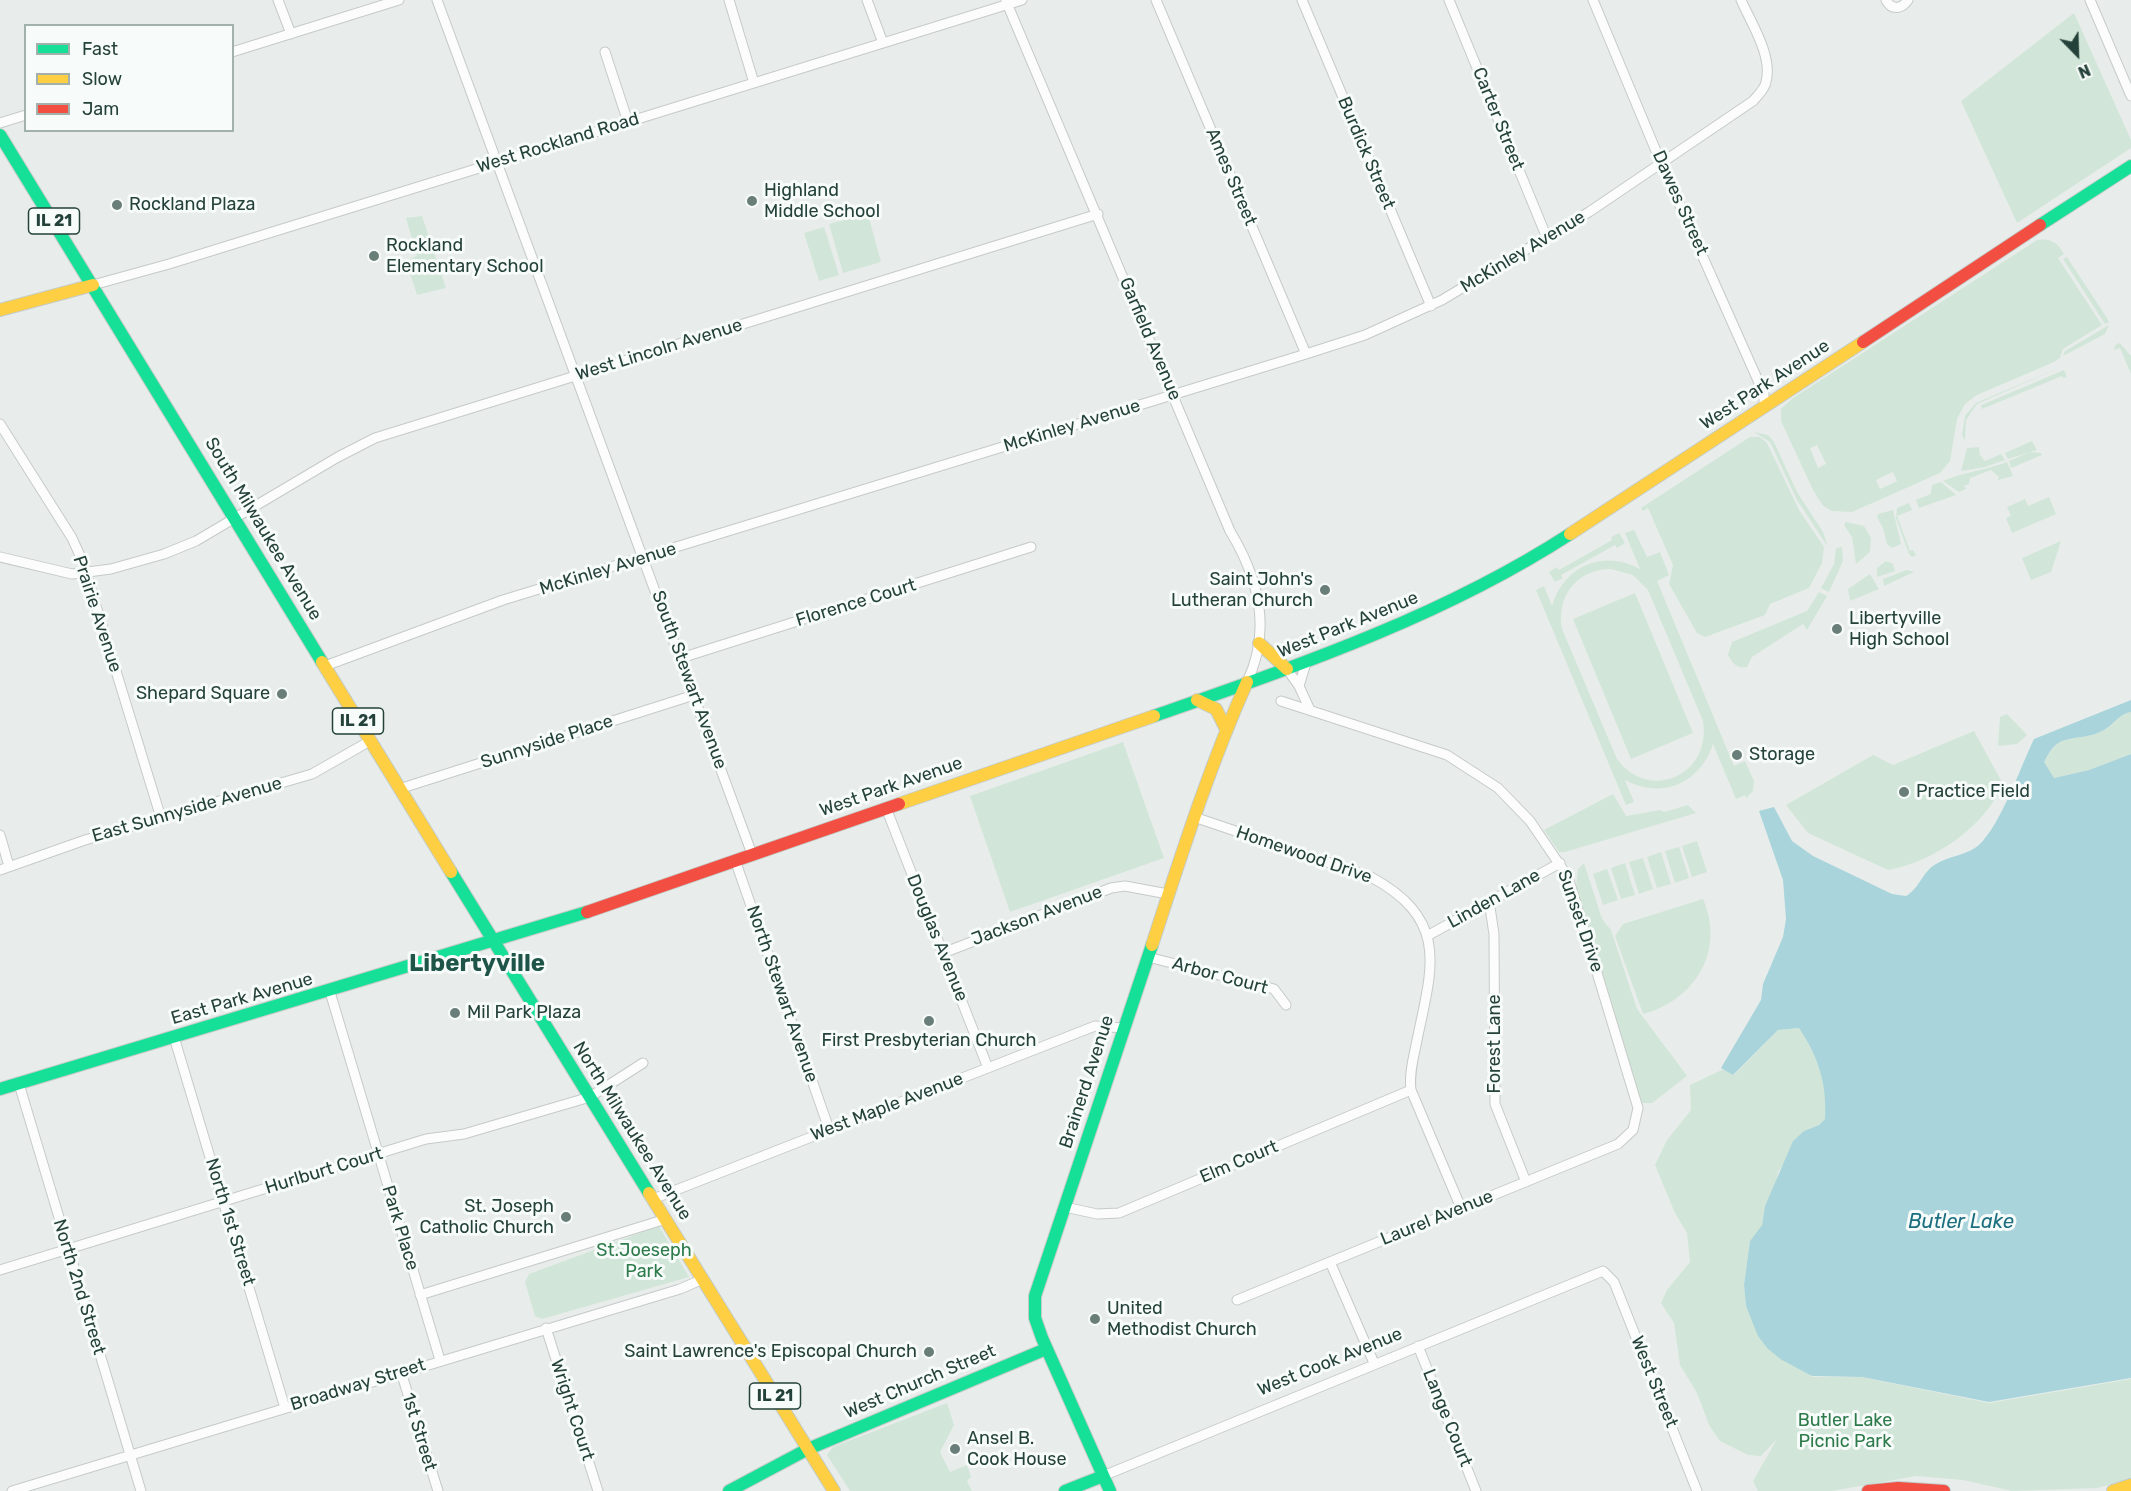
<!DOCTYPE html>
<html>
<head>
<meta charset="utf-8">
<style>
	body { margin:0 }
	#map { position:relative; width:2131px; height:1491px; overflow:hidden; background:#e8edeb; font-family:Rubik,sans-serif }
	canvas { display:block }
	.legend { position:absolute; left:24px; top:24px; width:210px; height:108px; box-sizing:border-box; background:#f7fbf9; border:2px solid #a3b1ad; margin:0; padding:8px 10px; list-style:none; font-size:18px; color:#24423a }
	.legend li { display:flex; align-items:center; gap:12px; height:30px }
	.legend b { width:30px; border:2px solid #a3b1ad }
	.north { position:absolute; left:2047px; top:24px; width:60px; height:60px; -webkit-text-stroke:4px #f7fbf9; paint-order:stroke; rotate:157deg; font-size:16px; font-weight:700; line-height:24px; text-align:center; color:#24423a }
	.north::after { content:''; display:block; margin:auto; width:21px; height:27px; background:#24423a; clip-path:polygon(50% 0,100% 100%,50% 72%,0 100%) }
</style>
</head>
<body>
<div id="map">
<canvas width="2131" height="1491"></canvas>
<ul class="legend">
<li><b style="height:8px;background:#16e098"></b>Fast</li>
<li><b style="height:8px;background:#ffcf43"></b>Slow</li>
<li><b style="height:8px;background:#f24e42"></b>Jam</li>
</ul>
<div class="north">N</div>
</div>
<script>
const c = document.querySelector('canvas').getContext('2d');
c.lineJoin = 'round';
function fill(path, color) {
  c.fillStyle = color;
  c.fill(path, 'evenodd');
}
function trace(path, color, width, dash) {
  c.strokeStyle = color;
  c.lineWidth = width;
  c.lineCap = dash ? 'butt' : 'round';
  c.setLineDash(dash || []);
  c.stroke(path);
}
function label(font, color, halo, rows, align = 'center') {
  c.font = font + ' Rubik,sans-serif';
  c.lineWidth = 6;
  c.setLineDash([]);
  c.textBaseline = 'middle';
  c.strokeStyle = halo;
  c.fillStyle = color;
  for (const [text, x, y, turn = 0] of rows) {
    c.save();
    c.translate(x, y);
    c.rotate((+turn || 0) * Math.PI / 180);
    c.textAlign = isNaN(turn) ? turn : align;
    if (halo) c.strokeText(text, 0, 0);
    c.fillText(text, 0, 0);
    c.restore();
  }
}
const green = new Path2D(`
	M 2074,13 L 2131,140 L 2131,148 L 2017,223 L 1961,101 Z
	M 868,214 L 881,262 L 843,273 L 829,224 Z
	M 422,216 L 446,288 L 417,295 L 406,261 L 417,256 L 406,218 Z
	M 824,227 L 839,275 L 819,281 L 804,233 Z
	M 2037,240 C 2051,238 2057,242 2064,254 L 2058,258 L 2102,325 L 2063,349 L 2060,358 L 2054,362 L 1977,395 L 1965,404 L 1957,419 L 1950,461 L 1940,473 L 1852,512 L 1832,511 L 1823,506 L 1813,490 L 1781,421 L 1781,409 L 1793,398 ZM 1817,445 L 1826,464 L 1818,468 L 1810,448 ZM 1893,472 L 1897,481 L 1880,489 L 1876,480 Z
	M 2067,257 L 2107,318 L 2109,322 L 2105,324 L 2063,259 Z
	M 2109,325 L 2105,334 L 2063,356 L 2065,351 Z
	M 2120,343 L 2131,356 L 2131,374 L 2120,348 L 2114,350 L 2115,345 Z
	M 2063,366 L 1977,404 L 1966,420 L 1965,440 L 1962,436 L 1965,416 L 1976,403 Z
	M 2064,370 L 2067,377 L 2063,378 L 2062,376 L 1982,409 L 1981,405 L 1984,404 Z
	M 1754,432 L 1768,435 L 1774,442 L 1797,492 L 1823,532 L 1828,547 L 1797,500 L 1770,442 Z
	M 1750,437 L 1760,437 L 1767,443 L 1799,510 L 1824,547 L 1822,563 L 1809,588 L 1770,604 L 1765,615 L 1705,637 L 1697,633 L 1669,584 L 1673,565 L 1648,508 L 1643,511 L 1641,508 Z
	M 2032,441 L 2037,450 L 2008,459 L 2005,453 Z
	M 1979,447 L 1980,455 L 1985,461 L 2001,454 L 2005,460 L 1985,467 L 1961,471 L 1967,448 Z
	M 2030,452 L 2041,453 L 2042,455 L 2011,468 L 2009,461 Z
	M 2007,462 L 2013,476 L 1998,480 L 1999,477 L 1991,470 L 1970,478 L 1969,484 L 1964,486 L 1966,489 L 1959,492 L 1943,481 C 1964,472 1986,470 2007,462 Z
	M 1941,482 L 1956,495 L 1919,508 L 1916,500 L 1931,494 L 1932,485 Z
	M 2049,497 L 2056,514 L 2012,533 L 2006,518 L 2011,516 L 2007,507 L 2025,499 L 2028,506 Z
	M 1909,503 L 1912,510 L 1897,516 L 1910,551 L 1913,550 L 1916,555 L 1912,557 L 1909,554 L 1896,518 L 1897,508 Z
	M 1893,510 L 1901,544 L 1892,548 L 1887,544 L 1883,528 L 1877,517 L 1878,514 Z
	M 1846,522 L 1864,526 L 1871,538 L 1870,552 L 1856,564 L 1852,537 L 1844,525 Z
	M 1634,530 L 1647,557 L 1660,552 L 1669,575 L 1657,581 L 1734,766 L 1745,761 L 1754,781 L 1753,791 L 1746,798 L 1745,795 L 1736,799 L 1713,744 C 1700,783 1663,800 1625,780 L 1634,802 L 1626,805 L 1536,590 L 1544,586 L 1552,606 C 1564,566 1603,549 1640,569 L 1625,533 ZM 1611,569 L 1633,575 L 1648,590 L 1703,721 C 1712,775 1649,803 1617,759 L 1562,629 C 1556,596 1577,569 1611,569 Z
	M 1619,533 L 1625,543 L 1617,548 L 1615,545 L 1561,575 L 1563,578 L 1555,582 L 1549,572 L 1557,567 L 1559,570 L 1612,540 L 1611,537 Z
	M 2061,541 L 2051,572 L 2031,580 L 2022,558 Z
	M 1842,547 L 1843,561 L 1829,592 L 1821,588 L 1834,564 L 1836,548 Z
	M 1886,561 L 1893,564 L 1895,571 L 1877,577 L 1877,568 Z
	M 1907,570 L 1914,572 L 1884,586 L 1883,579 Z
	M 1870,574 L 1879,589 L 1850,601 L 1848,589 Z
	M 1819,592 L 1827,596 L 1807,630 L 1803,624 L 1752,657 L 1747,667 C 1737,669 1732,663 1728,655 L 1732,642 L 1807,611 Z
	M 1635,593 L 1693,733 L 1631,759 L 1573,619 Z
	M 2131,712 L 2131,754 L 2089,770 L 2054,778 L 2043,762 C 2049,754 2053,745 2062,741 C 2076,736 2091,738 2104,730 C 2114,724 2119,714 2131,712 Z
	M 2007,714 L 2027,735 L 2017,744 L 1998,746 L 2000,717 Z
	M 1974,731 L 2003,784 C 1984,827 1934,862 1888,870 L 1808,833 L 1786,805 L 1873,755 L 1893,765 Z
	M 1123,742 L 1164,858 L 1010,912 L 970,796 Z
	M 1613,794 L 1626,816 L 1660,810 L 1664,812 L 1688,805 L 1696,813 L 1565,852 L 1559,852 L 1544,830 Z
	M 1697,841 L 1707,872 L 1692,877 L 1682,846 Z
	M 1679,847 L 1689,878 L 1675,883 L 1665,851 Z
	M 1661,852 L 1671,884 L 1657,888 L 1647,857 Z
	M 1643,858 L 1653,889 L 1639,894 L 1629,862 Z
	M 1584,863 L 1602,919 L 1611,930 L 1637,1009 L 1687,1076 L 1652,1103 L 1642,1103 L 1576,887 L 1578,869 Z
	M 1625,863 L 1635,895 L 1621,899 L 1611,868 Z
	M 1607,869 L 1618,900 L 1603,905 L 1593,874 Z
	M 1703,899 C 1726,951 1694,1001 1643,1014 L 1615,936 L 1623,924 Z
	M 1800,1028 C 1819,1060 1828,1081 1825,1119 L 1819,1125 L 1804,1131 L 1793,1141 L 1788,1158 L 1778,1172 L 1775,1189 L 1765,1206 L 1762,1225 L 1750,1241 L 1744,1285 L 1746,1307 L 1812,1377 L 1861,1377 L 1989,1403 L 2131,1379 L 2131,1479 L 2097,1488 L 2012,1491 L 1963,1480 L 1916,1476 L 1832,1491 L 1758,1491 L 1753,1481 L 1777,1439 L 1761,1456 L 1748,1455 L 1720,1441 L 1709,1425 L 1697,1393 L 1680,1365 L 1674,1323 L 1661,1303 L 1667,1290 L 1690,1262 L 1687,1233 L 1675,1213 L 1655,1165 L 1667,1140 L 1691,1110 L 1690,1085 L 1724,1069 L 1734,1075 L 1778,1030 Z
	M 659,1226 L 689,1277 L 542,1319 L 535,1316 L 525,1282 L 529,1274 Z
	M 947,1403 L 954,1425 L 940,1452 L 950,1472 L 967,1465 L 971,1477 L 967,1481 L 972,1491 L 850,1491 L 827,1455 L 833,1447 Z`);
const water = new Path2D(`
	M 2131,700 L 2131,712 C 2119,714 2114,724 2104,730 C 2091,738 2076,736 2062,741 C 2053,745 2048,754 2044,762 L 2054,778 L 2089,770 L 2131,754 L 2131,1378 L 1989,1402 L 1862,1377 L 1812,1376 L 1782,1360 L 1768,1349 L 1758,1336 L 1746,1306 L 1744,1285 L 1750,1241 L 1762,1225 L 1765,1206 L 1793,1141 L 1804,1131 L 1819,1125 L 1825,1119 C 1827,1084 1819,1058 1799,1028 L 1778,1030 L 1733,1075 L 1721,1068 L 1761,1000 L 1763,984 L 1783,937 L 1786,919 L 1783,880 L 1759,811 L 1774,807 L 1792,841 L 1813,856 L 1892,894 L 1906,896 C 1920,888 1922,872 1936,864 C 1949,856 1968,855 1979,845 C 2001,824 2020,768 2034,739 Z`);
const street = new Path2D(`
	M 278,0 L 291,34
	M 437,0 L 752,854
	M 729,0 L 754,83
	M 867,0 L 883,43
	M 1156,0 L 1306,354
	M 1302,0 L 1431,306
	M 1449,0 L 1547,238
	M 1593,0 L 1661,163 L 1764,394 L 1764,406
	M 1886,0 C 1892,11 1902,9 1908,0
	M 2090,0 L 2131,96
	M 1006,1 L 1230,531 C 1258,577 1272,630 1247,682
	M 232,52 L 399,0
	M 605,52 L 628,122
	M 0,123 L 26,115
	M 93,285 L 169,264 L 1022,0
	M 0,424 L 72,538 L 82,560 L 161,818
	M 0,557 L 72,574 L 111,569 L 164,554 L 196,541 L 338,457 L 375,438 L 1098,214
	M 681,658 L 1031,547
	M 325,666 L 503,600 L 1306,354 L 1365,335 L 1442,300 L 1589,212 L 1753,101 C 1758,95 1765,89 1766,82 C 1773,56 1751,23 1741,0
	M 1287,669 L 1299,686 L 1310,710
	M 1299,686 L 1306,663
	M 399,789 L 694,695
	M 886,808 L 988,1068
	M 1194,817 L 1371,877 C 1452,921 1431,970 1416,1045 C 1413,1060 1409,1075 1411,1090 L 1461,1208
	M 0,835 L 9,866
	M 735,860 L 829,1129
	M 0,870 L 85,840 L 312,774 L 370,741
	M 1489,901 L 1494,934 L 1495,1104 L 1526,1182
	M 1427,936 L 1560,863
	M 943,953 L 1111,888 L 1125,886 L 1168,894
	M 1148,957 L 1274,989 L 1286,1005
	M 330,992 L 440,1360
	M 174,1037 L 285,1408
	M 19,1084 L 141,1491
	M 653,1199 L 1095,1026 L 1124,1028
	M 1065,1207 L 1097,1214 L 1119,1213 L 1411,1090
	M 1330,1262 L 1374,1363
	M 0,1270 L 426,1139 L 464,1134 L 590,1097 L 643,1063
	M 420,1295 L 666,1219
	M 1237,1300 L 1618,1144 L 1633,1130 L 1638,1108 L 1568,877 L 1530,821 L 1498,788 L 1447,755 L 1281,701
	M 546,1328 L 598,1491
	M 1418,1346 L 1476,1491
	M 401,1372 L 438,1491
	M 1103,1476 L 1603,1271 L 1614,1282 L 1697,1491
	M 12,1491 L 680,1289 L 703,1279`);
const fast = new Path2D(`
	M 0,135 L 322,662
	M 2040,225 L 2131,166
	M 1154,716 C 1297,666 1442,617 1570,534
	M 451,872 L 649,1193
	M 0,1089 L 587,912
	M 729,1491 L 808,1449 L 1046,1349
	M 1065,1491 L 1103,1476
	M 1110,1491 L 1042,1338 L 1035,1318 L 1035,1296 L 1152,945`);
const slow = new Path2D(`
	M 0,310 L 93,285
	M 1570,534 L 1863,342
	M 1259,643 L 1287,669
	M 322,662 L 451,872
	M 1197,700 L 1216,709 L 1226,729
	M 899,804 L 1154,716
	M 1152,945 C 1181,856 1209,767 1247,682
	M 649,1193 L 834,1491
	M 2113,1491 L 2131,1485`);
const jam = new Path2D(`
	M 1863,342 L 2040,225
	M 587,912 L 899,804
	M 1868,1491 L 1898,1488 L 1944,1491`);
const markers = [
	[752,201,6,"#697e78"],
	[117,205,6,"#697e78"],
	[374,256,6,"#697e78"],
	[1325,590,6,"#697e78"],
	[1837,629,6,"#697e78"],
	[282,694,6,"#697e78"],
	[1737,755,6,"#697e78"],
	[1904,792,6,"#697e78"],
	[455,1013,6,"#697e78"],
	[929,1021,6,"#697e78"],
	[566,1217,6,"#697e78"],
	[1095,1319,6,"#697e78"],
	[929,1352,6,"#697e78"],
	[955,1449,6,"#697e78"]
];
const shields = [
	[54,221,51],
	[358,721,51],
	[775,1396,51]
];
const shieldNames = [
	["IL 21",54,221],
	["IL 21",358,721],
	["IL 21",775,1396]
];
const streetNames = [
	["Carter Street",1498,119,68],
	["West Rockland Road",558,143,-17],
	["Burdick Street",1366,153,67],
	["Ames Street",1231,177,67],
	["Dawes Street",1680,203,66],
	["McKinley Avenue",1523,252,-31],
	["Garfield Avenue",1150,339,67],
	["West Lincoln Avenue",659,350,-17],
	["West Park Avenue",1765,385,-33],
	["McKinley Avenue",1072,426,-17],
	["South Milwaukee Avenue",263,529,59],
	["McKinley Avenue",608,569,-17],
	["Florence Court",856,603,-17],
	["Prairie Avenue",97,614,72],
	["West Park Avenue",1348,625,-22],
	["South Stewart Avenue",689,680,70],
	["Sunnyside Place",547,742,-18],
	["West Park Avenue",891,787,-19],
	["East Sunnyside Avenue",187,810,-16],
	["Homewood Drive",1304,855,19],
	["Linden Lane",1494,899,-29],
	["Jackson Avenue",1037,916,-21],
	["Sunset Drive",1580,921,71],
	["Douglas Avenue",937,938,68],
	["Arbor Court",1220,976,15],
	["North Stewart Avenue",782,994,71],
	["East Park Avenue",242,999,-16],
	["Forest Lane",1495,1044,-90],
	["Brainerd Avenue",1087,1082,-72],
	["West Maple Avenue",887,1107,-21],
	["North Milwaukee Avenue",632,1131,58],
	["Elm Court",1239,1162,-23],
	["Hurlburt Court",324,1171,-17],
	["Laurel Avenue",1437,1218,-22],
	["North 1st Street",230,1222,73],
	["Park Place",400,1228,73],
	["North 2nd Street",79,1287,73],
	["West Cook Avenue",1330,1362,-22],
	["West Church Street",920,1382,-23],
	["West Street",1654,1382,68],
	["Broadway Street",358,1385,-17],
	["Wright Court",572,1410,72],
	["Lange Court",1447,1418,68],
	["1st Street",419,1432,73]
];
const poiNames = [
	["Highland",764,191],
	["Middle School",764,212],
	["Rockland Plaza",129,205],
	["Rockland",386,246],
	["Elementary School",386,267],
	["Saint John's",1313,580,"right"],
	["Lutheran Church",1313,601,"right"],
	["Libertyville",1849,619],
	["High School",1849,640],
	["Shepard Square",270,694,"right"],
	["Storage",1749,755],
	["Practice Field",1916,792],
	["Mil Park Plaza",467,1013],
	["First Presbyterian Church",929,1041,"center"],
	["St. Joseph",554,1207,"right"],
	["Catholic Church",554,1228,"right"],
	["United",1107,1309],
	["Methodist Church",1107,1330],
	["Saint Lawrence's Episcopal Church",917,1352,"right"],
	["Ansel B.",967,1439],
	["Cook House",967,1460]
];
const parkNames = [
	["St.Joeseph",644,1251],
	["Park",644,1272],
	["Butler Lake",1845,1421],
	["Picnic Park",1845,1442]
];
const waterNames = [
	["Butler Lake",1961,1222]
];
const districtNames = [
	["Libertyville",477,964]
];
fill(green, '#d1e6d8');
fill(water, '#a9d4db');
trace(street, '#c5cac8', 11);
trace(fast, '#c3cbc8', 14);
trace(slow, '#c3cbc8', 14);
trace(jam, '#c3cbc8', 14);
trace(street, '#fcfcfc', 9);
trace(fast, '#16e098', 12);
trace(slow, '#ffcf43', 12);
trace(jam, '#f24e42', 12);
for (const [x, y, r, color] of markers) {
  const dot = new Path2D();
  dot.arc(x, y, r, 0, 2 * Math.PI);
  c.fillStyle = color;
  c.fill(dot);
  trace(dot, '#f7fbf9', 2);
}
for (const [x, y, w] of shields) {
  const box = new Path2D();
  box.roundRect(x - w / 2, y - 13, w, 26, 4.5);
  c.fillStyle = '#f7fbf9';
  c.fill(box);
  trace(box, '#24423a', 1.5);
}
label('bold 16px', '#24423a', null, shieldNames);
label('18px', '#24423a', '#f7fbf9', streetNames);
label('18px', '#24423a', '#f7fbf9', poiNames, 'left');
label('18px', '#2d7a4b', '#f7fbf9', parkNames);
label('italic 20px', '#1c6f80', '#f7fbf9', waterNames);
label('bold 24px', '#1f5548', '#f7fbf9', districtNames);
</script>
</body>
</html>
